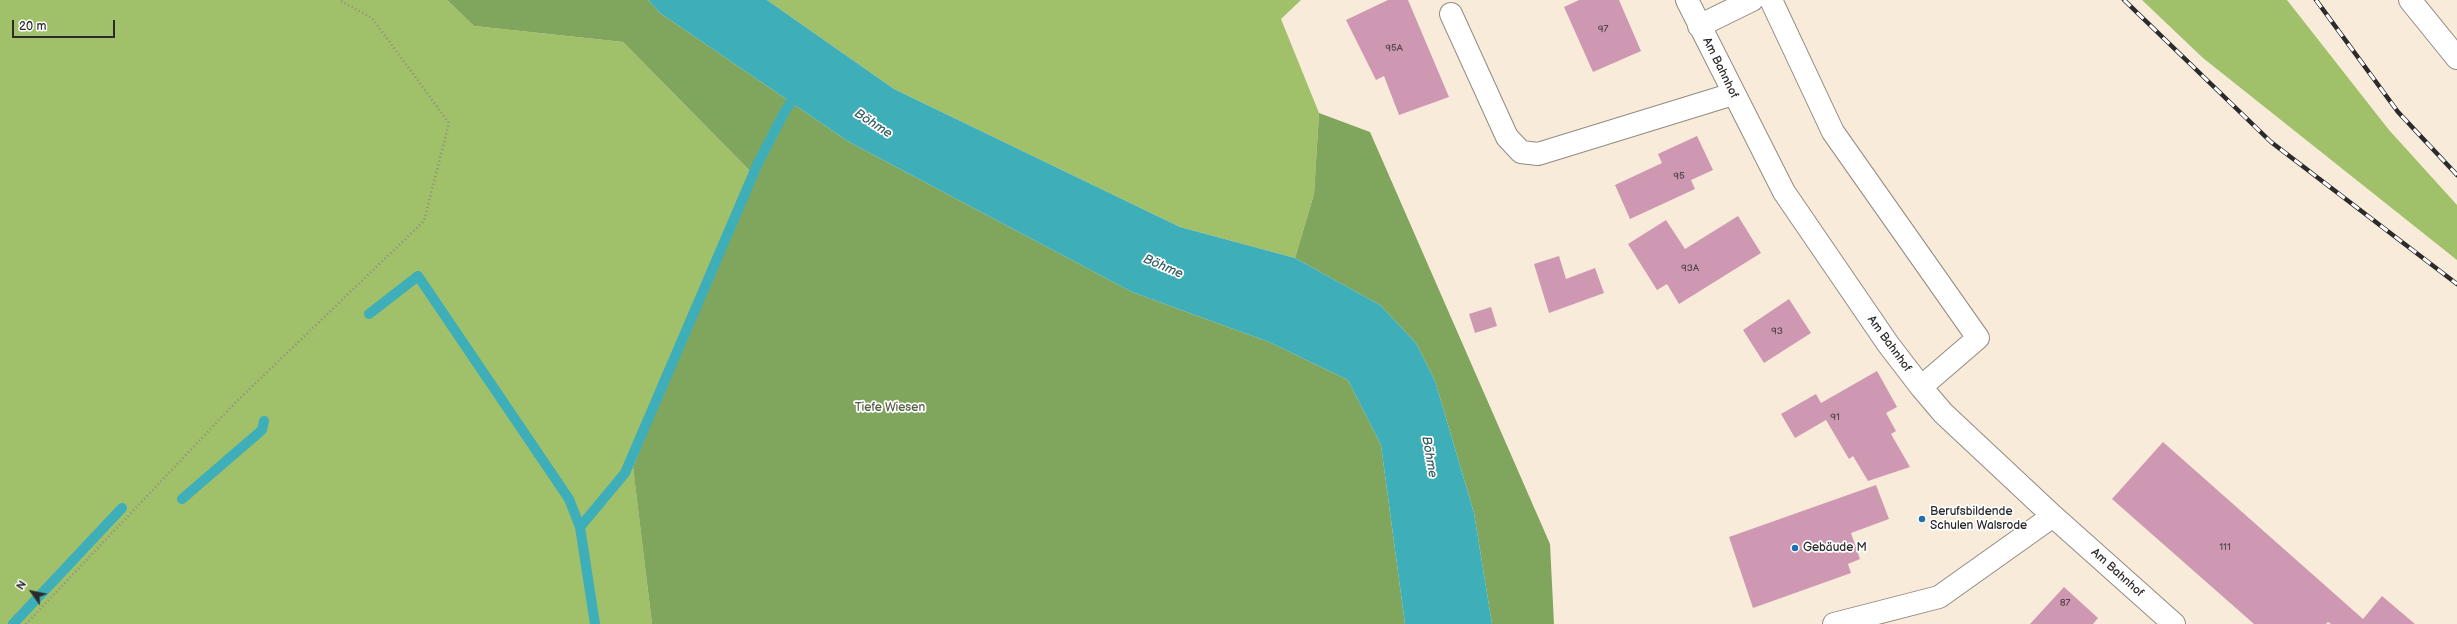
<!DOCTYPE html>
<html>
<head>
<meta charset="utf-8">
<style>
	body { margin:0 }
	#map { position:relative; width:2457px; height:624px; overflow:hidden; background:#f8ebd9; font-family:"Balsamiq Sans",sans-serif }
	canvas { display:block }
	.north { position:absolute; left:12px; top:572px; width:40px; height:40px; -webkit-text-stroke:3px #fff; paint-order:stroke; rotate:303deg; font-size:11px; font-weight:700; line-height:16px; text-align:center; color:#2b2b2b }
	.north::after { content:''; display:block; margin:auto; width:14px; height:18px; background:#2b2b2b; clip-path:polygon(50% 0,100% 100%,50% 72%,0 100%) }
	.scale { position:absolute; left:12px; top:20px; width:103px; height:18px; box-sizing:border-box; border:2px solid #2b2b2b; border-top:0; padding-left:5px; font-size:12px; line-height:14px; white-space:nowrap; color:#2b2b2b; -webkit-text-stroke:3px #fff; paint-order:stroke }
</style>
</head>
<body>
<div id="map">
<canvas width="2457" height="624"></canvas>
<div class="north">N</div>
<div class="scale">20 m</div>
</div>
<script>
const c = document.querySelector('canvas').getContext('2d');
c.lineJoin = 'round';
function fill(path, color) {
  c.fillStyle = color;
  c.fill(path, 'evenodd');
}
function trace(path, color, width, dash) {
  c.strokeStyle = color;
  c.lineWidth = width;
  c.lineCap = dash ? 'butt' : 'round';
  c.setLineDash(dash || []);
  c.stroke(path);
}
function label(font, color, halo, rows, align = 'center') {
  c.font = font + ' "Balsamiq Sans",sans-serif';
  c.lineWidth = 3.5;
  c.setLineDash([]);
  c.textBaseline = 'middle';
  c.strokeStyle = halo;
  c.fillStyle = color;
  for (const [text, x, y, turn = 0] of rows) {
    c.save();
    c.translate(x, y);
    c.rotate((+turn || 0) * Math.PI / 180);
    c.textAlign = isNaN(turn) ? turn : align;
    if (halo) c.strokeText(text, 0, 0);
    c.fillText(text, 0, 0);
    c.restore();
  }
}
const green = new Path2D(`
	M 0,0 L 447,0 L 474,26 L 623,42 L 752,173 L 633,466 L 652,624 L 0,624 Z
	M 767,0 L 1301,0 L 1281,19 L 1319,113 L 1314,194 L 1295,258 L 1180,227 L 894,89 Z
	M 2142,0 L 2287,0 L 2389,130 L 2457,205 L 2457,260 L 2203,58 Z`);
const forest = new Path2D(`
	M 447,0 L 648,0 L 660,13 L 849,142 L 1132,292 L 1269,342 L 1348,380 L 1381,445 L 1405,624 L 652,624 L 633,467 L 752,173 L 623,42 L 474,26 Z
	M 1319,113 L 1370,132 L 1550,544 L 1554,624 L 1492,624 L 1474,513 L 1435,381 L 1416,343 L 1380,305 L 1295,258 L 1314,194 Z`);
const water = new Path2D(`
	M 648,0 L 767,0 L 894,89 L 1180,227 L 1295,258 L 1380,305 L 1416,343 L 1435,381 L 1474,513 L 1492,624 L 1405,624 L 1381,445 L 1348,380 L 1269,342 L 1132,292 L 849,142 L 660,13 Z`);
const stream = new Path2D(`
	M 369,314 L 418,276 L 569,499 L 580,527 L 595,624
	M 182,499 L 262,430 L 264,421
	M 580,527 L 625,473 L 758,163 L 785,111 L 798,92
	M 13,624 L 122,508`);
const building = new Path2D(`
	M 1388,0 L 1408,0 L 1449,97 L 1399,115 L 1384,76 L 1376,80 L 1346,20 Z
	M 1579,0 L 1619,0 L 1641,51 L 1593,72 L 1564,7 Z
	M 1697,136 L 1713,170 L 1691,180 L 1695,189 L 1630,219 L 1615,185 L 1662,163 L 1658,154 Z
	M 1738,216 L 1761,253 L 1679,304 L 1667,284 L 1657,290 L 1628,244 L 1666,220 L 1685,249 Z
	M 1559,256 L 1566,279 L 1595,268 L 1604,293 L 1549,313 L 1534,264 Z
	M 1789,299 L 1811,333 L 1764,363 L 1743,330 Z
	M 1491,307 L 1497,326 L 1475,333 L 1469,314 Z
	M 1877,371 L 1897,407 L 1886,413 L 1896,431 L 1891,434 L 1910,467 L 1868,481 L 1853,456 L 1849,459 L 1826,420 L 1795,438 L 1781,414 L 1816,394 L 1821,403 Z
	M 2163,442 L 2363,619 L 2382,596 L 2415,624 L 2331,624 L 2328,622 L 2326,624 L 2254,624 L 2112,499 Z
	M 1876,485 L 1889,519 L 1851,533 L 1860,559 L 1848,564 L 1851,573 L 1753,608 L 1729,537 Z
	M 2064,587 L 2098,618 L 2093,624 L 2030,624 Z`);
const path = new Path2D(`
	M 26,624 L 236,402 L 424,221 L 449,123 L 372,18 L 339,0`);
const minor = new Path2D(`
	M 1687,0 L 1784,192 L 1888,344 L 1921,387 L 1943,413 L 2053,516 L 2174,624
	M 1771,0 L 1833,132 L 1978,338 L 1921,387
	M 2410,0 L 2457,58
	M 1451,14 L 1507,137 L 1521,152 L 1538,154 L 1733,94
	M 1699,26 L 1752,0
	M 1834,624 L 1939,597 L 2053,516`);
const rail = new Path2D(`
	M 2124,0 L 2271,142 L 2457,284
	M 2316,0 L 2398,112 L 2457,175`);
const markers = [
	[1922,519,4,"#1f6fb2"],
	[1795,548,4,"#1f6fb2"]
];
const numberNames = [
	["97",1603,29],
	["95A",1394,48],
	["95",1679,176],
	["93A",1690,268],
	["93",1777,331],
	["91",1835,417],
	["111",2225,547],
	["87",2065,603]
];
const streetNames = [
	["Am Bahnhof",1720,68,64],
	["Am Bahnhof",1889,344,54],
	["Am Bahnhof",2117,573,42]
];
const parkNames = [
	["Tiefe Wiesen",890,408]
];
const poiNames = [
	["Berufsbildende",1930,512],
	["Schulen Walsrode",1930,526],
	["Gebäude M",1803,548]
];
const waterNames = [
	["Böhme",873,124,33],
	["Böhme",1163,267,23],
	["Böhme",1429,457,80]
];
fill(green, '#a0c069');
fill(forest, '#80a65d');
fill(water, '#3eaeb9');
trace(stream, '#3eaeb9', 10);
fill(building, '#ce98b3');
trace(minor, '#928b82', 24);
trace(path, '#928b82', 2.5, [1, 3]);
trace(minor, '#fff', 22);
trace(rail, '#2b2b2b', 4.5);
trace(rail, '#fff', 3, [9]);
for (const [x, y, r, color] of markers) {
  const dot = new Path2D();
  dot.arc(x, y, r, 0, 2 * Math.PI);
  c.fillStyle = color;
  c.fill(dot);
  trace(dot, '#fff', 1.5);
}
label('10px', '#54464d', null, numberNames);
label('12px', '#2b2b2b', '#fff', streetNames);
label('12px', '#545f41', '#fff', parkNames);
label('12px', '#2b2b2b', '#fff', poiNames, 'left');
label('italic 13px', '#335f64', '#fff', waterNames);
</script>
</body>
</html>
